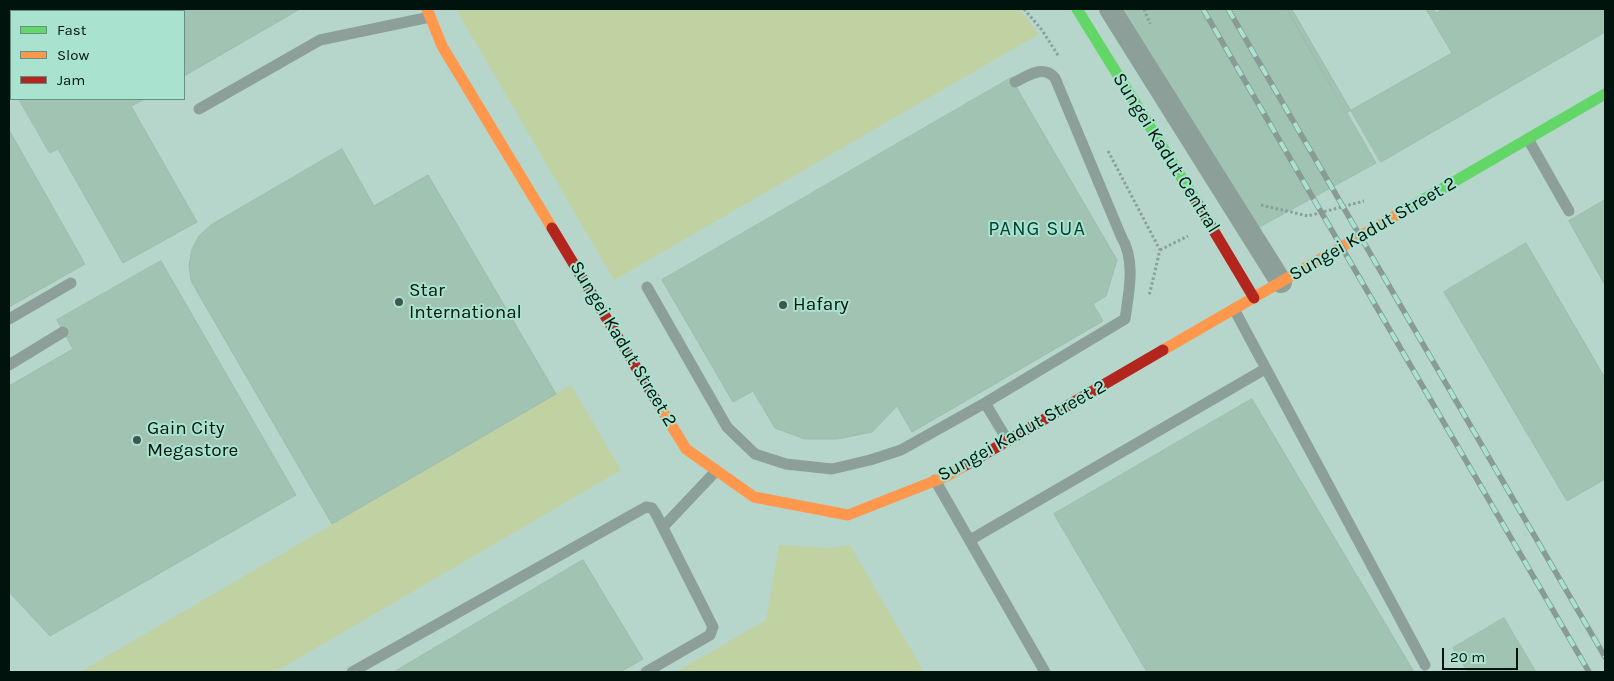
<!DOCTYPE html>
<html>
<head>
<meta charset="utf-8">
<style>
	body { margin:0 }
	#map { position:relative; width:1614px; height:681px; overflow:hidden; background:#b6d6cc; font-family:Karla,sans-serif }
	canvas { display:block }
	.frame { position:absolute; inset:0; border:10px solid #00130d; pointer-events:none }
	.legend { position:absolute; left:10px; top:10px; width:175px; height:90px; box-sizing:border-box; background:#a9e3d0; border:1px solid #659082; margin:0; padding:6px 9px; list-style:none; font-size:15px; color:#00130d }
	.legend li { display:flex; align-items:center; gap:10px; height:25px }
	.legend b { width:25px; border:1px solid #659082 }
	.scale { position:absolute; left:1442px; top:648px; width:76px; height:22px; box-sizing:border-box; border:2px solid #00130d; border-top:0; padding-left:6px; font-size:15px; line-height:18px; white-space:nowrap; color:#00130d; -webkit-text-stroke:4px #a9e3d0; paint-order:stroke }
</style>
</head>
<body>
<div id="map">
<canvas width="1614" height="681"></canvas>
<div class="frame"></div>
<ul class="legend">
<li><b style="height:6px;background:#63d668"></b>Fast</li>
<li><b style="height:6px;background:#ff974d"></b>Slow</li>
<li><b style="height:6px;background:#b3261e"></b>Jam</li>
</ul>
<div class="scale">20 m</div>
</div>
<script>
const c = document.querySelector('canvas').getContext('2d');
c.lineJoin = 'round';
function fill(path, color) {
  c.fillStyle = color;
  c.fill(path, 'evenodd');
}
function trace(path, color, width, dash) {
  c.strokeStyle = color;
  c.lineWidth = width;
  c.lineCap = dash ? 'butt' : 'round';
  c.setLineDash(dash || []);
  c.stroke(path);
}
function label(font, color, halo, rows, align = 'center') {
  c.font = font + ' Karla,sans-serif';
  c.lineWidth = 4;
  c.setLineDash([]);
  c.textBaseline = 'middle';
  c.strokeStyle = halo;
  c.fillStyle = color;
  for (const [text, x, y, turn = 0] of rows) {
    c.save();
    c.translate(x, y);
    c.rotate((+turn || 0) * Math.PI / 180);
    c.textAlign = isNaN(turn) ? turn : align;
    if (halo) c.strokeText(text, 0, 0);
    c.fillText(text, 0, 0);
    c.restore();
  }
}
const green = new Path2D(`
	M 9,9 L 71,9 L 67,11 L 11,11 L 11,43 L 9,45 Z
	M 456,9 L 1019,9 L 1039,34 L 614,280 Z
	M 571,385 L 621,470 L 275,672 L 80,672 Z
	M 779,545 L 829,548 L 850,545 L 924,672 L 676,672 L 766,620 Z`);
const building = new Path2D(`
	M 109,9 L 300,9 L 184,76 L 184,11 L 104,11 Z
	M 1115,9 L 1287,9 L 1376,163 L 1243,236 Z
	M 1287,9 L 1426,9 L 1452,53 L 1346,113 Z
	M 1292,9 L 1433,9 L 1436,13 L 1443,9 L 1605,9 L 1605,32 L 1381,162 Z
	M 11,65 L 11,86 L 9,82 L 9,67 Z
	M 1011,78 L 1117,260 L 1106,296 L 1093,304 L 1103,321 L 912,432 L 897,406 L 872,432 L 837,439 L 805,439 L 775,428 L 753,391 L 733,402 L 662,280 Z
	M 19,99 L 145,99 L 131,106 L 197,222 L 123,263 L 58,149 L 50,153 Z
	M 9,130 L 85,264 L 9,307 Z
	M 342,149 L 374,206 L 428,175 L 556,394 L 332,524 L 191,281 L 189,265 L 192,249 L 199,236 L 211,225 Z
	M 1605,200 L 1605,285 L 1569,221 Z
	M 1526,243 L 1605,378 L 1605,479 L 1567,501 L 1444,292 Z
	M 161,261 L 296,495 L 50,636 L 9,592 L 9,386 L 73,349 L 57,320 Z
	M 1252,399 L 1414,672 L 1147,672 L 1054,514 Z
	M 583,560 L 643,659 L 620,672 L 394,672 Z
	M 1504,618 L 1536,672 L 1468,672 L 1453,648 Z`);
const path = new Path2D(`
	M 1024,9 L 1042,30 L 1059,57
	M 1144,9 L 1150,24
	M 1108,151 L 1160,250 L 1149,296
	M 1261,205 L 1308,216 L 1364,201
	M 1160,250 L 1188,236`);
const lane = new Path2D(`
	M 199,109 L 320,40 L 430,17
	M 1528,139 L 1569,211
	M 647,287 L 727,427 L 755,454 L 786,464 L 832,469 L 870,460 L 901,450 L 985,403 L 1125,319 C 1129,291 1136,261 1121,236 L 1055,78 C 1043,64 1028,76 1015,82
	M 1234,309 L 1425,665
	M 9,319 L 71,283
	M 9,365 L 63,332
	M 985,403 L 1008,441
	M 935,480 L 1045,672
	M 663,527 L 716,471
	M 970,540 L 1265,369
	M 352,672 L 646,507 L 652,508 L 656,514 L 713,627 L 710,635 L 646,672`);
const street = new Path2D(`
	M 1110,9 L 1281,282`);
const fast = new Path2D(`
	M 1077,9 L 1196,201
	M 1407,209 L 1605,94`);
const slow = new Path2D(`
	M 427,9 L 442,46 L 552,228
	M 1163,350 L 1407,209
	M 657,402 L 686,449 L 754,497 L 848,515 L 947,476 L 966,465`);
const jam = new Path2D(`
	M 1196,201 L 1254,298
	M 552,228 L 657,402
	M 966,465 L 1163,350`);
const rail = new Path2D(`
	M 1203,9 L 1589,672
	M 1228,9 L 1605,657`);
const markers = [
	[399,302,5,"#405750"],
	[783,305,5,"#405750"],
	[137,440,5,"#405750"]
];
const streetNames = [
	["Sungei Kadut Central",1166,153,58],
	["Sungei Kadut Street 2",1373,229,-30],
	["Sungei Kadut Street 2",623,344,59],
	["Sungei Kadut Street 2",1022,431,-29]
];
const poiNames = [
	["Star",409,291],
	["International",409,313],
	["Hafary",793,305],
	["Gain City",147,429],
	["Megastore",147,451]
];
const neighbourhoodNames = [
	["PANG SUA",1037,229]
];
fill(green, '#c0d1a2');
fill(building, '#a0c4b1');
trace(building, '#a2b8ae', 1);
trace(path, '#8b9f98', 3, [2.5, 2.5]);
trace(lane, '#8d9f99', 11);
trace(street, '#8d9f99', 22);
trace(fast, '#63d668', 11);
trace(slow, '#ff974d', 11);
trace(jam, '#b3261e', 11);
trace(rail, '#889b95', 5.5);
trace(rail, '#a9e3d0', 4, [11]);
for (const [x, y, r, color] of markers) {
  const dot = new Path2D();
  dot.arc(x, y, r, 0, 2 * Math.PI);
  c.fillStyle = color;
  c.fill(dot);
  trace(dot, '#a9e3d0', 2);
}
label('19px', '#00130d', '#a9e3d0', streetNames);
label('19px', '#00130d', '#a9e3d0', poiNames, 'left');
c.letterSpacing = '1px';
label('20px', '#004132', '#a9e3d0', neighbourhoodNames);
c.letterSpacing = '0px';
</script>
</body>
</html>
